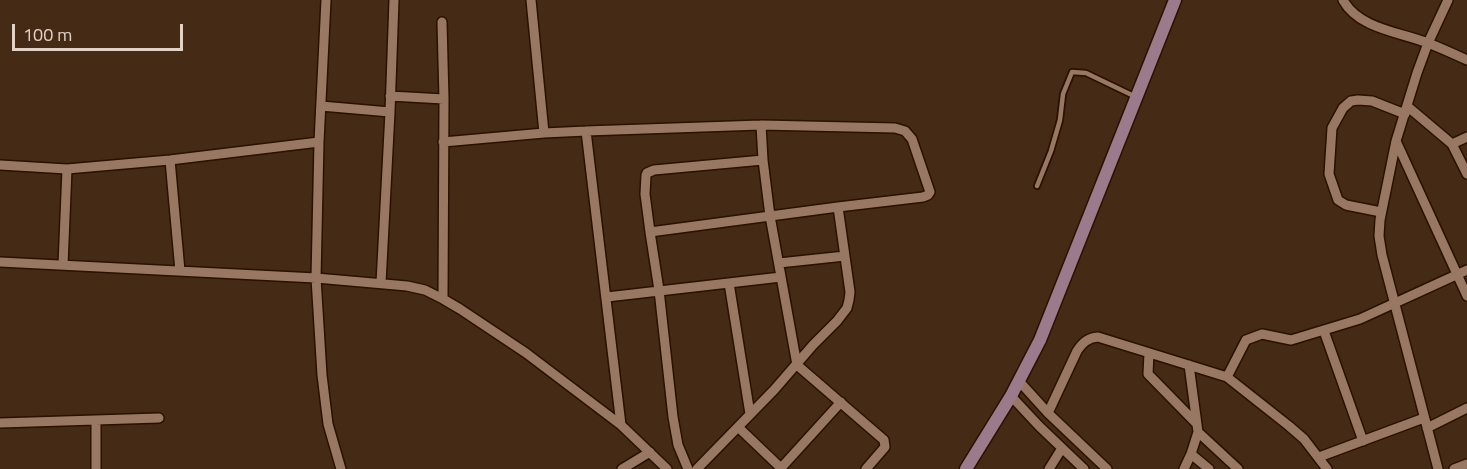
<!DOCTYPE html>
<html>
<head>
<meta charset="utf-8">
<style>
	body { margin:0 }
	#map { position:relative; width:1467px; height:469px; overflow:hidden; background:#452a16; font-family:"Titillium Web",sans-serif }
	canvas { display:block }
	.scale { position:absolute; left:12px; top:24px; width:171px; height:27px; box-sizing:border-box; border:3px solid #e3d1c5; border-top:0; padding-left:8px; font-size:18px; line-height:21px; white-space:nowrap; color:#e3d1c5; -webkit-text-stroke:4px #452a16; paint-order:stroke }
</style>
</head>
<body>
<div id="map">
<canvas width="1467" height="469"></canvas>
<div class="scale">100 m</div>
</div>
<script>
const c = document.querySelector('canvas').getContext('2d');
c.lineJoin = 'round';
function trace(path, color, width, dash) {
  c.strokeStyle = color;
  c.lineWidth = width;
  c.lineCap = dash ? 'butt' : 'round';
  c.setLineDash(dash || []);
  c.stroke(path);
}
const lane = new Path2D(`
	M 1037,186 L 1051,151 L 1060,120 L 1063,94 L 1072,72 L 1086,73 L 1136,97`);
const street = new Path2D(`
	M 326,0 L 319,142 L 316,278 L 322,375 L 328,424 L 341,469
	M 531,0 L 544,133 L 586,131
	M 1343,0 C 1359,29 1400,32 1428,43 C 1441,48 1454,54 1467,60
	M 442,22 L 444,99 L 443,299
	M 390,96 L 444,99
	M 321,106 L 390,112
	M 1407,106 L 1452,144 L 1467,174
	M 761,125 L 763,160 L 770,216 L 797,365 L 884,440 L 885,447 L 866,469
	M 1396,141 L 1467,296
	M 443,142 L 544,133
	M 1452,144 L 1467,137
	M 170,160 L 180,271
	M 0,165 L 67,169 L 170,160 L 319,142
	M 1381,212 L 1346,205 L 1338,200 L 1329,174 L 1332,128 L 1343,108 L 1351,101 L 1358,100 L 1372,101 L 1405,114
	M 650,232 L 838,207
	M 0,262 L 316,278 L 407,286 L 425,290 L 443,299 L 460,309 L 526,353 L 621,425 L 667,469
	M 779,263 L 845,256
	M 63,265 L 67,169
	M 381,283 L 390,112 L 394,0
	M 729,283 L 750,414
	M 607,297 L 781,277
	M 1324,331 L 1363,441
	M 1149,353 L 1148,374 L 1196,423
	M 1227,377 L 1246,340 L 1262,334 L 1291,340 L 1360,319 L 1467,270
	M 1019,381 L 1048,413
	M 1011,396 L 1039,426 L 1084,469
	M 0,423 L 159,418
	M 621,425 L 586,131 L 761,125 L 895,128 L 905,131 L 912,139 L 930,192 L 928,195 L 923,197 L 838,207 L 850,292 L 849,300 L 847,308 L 837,321 L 813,345 L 774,390 L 697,469
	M 738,427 L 782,469
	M 1427,428 L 1467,408
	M 1198,432 L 1238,469
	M 1191,454 L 1209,469
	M 1319,457 L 1424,418
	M 781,468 L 841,402
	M 96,469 L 96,420
	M 622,469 L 650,452
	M 688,469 L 678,445 L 673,417 L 659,290 L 650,232 L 645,194 L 646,175 L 647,173 L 654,170 L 763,160
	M 1049,469 L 1062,448
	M 1107,469 L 1048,413 L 1077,351 C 1083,342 1088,338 1098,337 L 1227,377 L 1289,426 L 1304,439 L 1327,469
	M 1184,469 L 1191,454 L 1198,432 L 1189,365
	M 1438,469 L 1382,255 L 1379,236 L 1380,220 L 1396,141 L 1417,73 L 1428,43 L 1448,0
	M 1454,469 L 1467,464`);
const secondary = new Path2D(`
	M 966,469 L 1011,396 L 1040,340 L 1175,0`);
trace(lane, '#2a1100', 8);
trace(street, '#2a1100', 12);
trace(secondary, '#2a1100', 15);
trace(lane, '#987862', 4.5);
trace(street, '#987862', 9);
trace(secondary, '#9a7a8b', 12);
</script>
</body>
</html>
